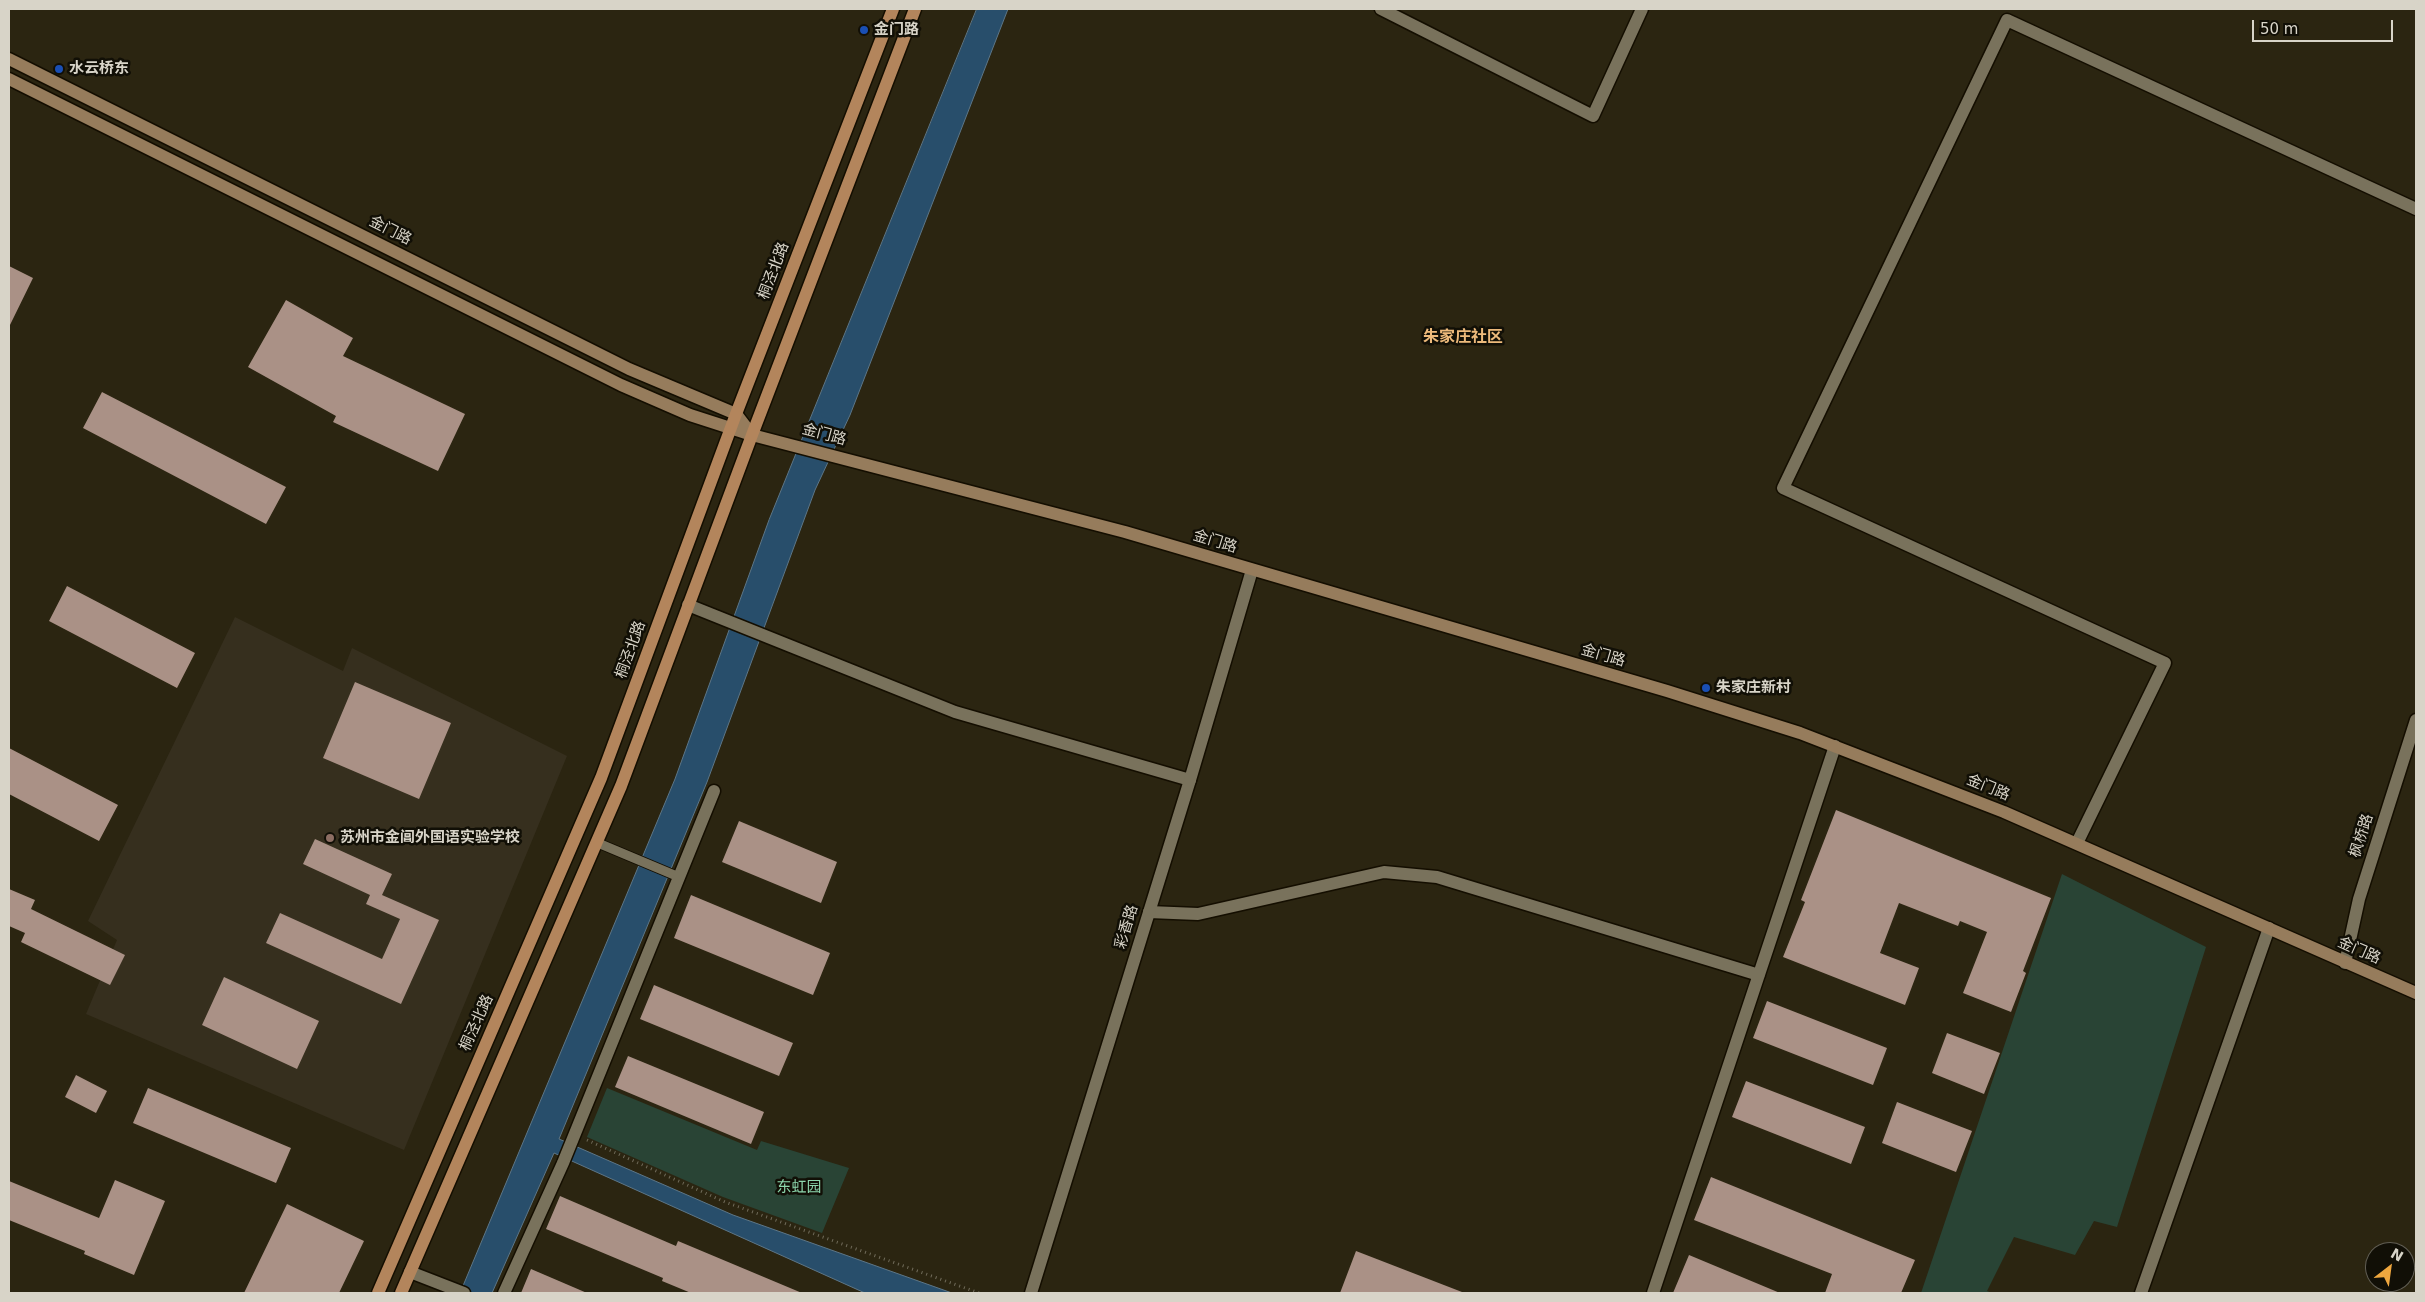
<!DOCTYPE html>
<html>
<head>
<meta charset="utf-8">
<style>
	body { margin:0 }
	#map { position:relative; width:2425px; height:1302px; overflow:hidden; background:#2b2511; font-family:"DejaVu Sans",sans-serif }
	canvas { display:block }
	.frame { position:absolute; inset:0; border:10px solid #d8d4c8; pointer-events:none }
	.north { position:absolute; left:2365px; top:1242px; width:50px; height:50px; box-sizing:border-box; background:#110f06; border:1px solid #615e54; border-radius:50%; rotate:30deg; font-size:14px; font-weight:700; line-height:20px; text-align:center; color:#d8d4c8 }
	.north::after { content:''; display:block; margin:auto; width:18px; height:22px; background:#efa73e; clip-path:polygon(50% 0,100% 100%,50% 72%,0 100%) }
	.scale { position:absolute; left:2252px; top:20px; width:141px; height:22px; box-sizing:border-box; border:2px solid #d8d4c8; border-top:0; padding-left:6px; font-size:15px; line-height:18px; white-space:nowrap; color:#d8d4c8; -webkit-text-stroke:4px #110f06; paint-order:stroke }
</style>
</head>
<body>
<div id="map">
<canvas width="2425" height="1302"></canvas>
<div class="frame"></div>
<div class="north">N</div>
<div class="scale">50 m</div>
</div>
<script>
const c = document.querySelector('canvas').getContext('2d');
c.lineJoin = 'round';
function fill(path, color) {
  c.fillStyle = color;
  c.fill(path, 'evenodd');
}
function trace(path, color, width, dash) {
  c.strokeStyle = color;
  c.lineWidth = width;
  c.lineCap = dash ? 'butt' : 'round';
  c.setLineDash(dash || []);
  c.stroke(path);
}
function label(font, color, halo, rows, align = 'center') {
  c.font = font + ' "DejaVu Sans","Noto Sans SC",sans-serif';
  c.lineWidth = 5;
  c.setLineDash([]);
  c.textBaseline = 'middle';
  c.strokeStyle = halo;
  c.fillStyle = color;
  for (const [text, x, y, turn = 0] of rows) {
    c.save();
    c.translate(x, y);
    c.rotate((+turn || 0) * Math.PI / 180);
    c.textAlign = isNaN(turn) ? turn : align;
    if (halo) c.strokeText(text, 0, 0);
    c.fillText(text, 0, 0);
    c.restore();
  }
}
const education = new Path2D(`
	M 235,617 L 343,671 L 352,648 L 567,756 L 404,1150 L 86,1014 L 117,940 L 88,921 Z`);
const green = new Path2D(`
	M 2062,874 L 2206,947 L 2117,1227 L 2094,1221 L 2075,1255 L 2014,1237 L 1987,1291 L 1992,1293 L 1921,1293 Z
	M 607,1088 L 757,1150 L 761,1141 L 849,1168 L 822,1233 L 723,1197 L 587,1137 Z`);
const water = new Path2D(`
	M 977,9 L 1008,9 L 850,415 L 815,490 L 707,782 L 559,1139 L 733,1215 L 952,1293 L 865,1293 L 554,1153 L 492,1293 L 460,1293 L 675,779 L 769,520 Z`);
const building = new Path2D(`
	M 9,266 L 33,278 L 9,327 Z
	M 286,300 L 353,338 L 343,356 L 465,414 L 438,471 L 333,422 L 336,416 L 248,367 Z
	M 102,392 L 286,487 L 266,524 L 83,428 Z
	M 67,586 L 195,653 L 177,688 L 49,621 Z
	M 355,682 L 451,723 L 419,799 L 323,758 Z
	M 9,748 L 118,805 L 99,841 L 9,794 Z
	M 1836,810 L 2051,898 L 2023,971 L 2026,973 L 2011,1012 L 1963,993 L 1987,932 L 1960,921 L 1958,926 L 1899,903 L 1880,953 L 1919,968 L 1905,1005 L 1783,957 L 1805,902 L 1801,900 Z
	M 739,821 L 837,862 L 821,903 L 722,862 Z
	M 315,839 L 392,874 L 382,895 L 439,920 L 401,1004 L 266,943 L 280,913 L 382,959 L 400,919 L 366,904 L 370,895 L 303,864 Z
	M 9,889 L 35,900 L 31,909 L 125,955 L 110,985 L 21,942 L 25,933 L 9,926 Z
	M 691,895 L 830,953 L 813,995 L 674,938 Z
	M 224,977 L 319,1021 L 297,1069 L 202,1025 Z
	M 654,985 L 793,1043 L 779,1076 L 640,1019 Z
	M 1767,1001 L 1887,1048 L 1873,1085 L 1753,1038 Z
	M 1947,1033 L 2000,1053 L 1984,1094 L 1932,1073 Z
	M 628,1056 L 764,1112 L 751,1144 L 615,1087 Z
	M 76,1075 L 107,1091 L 96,1113 L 65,1097 Z
	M 1746,1081 L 1865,1127 L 1851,1164 L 1732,1117 Z
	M 148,1088 L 291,1148 L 276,1183 L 133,1123 Z
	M 1897,1102 L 1972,1131 L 1956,1172 L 1882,1143 Z
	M 1711,1177 L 1915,1260 L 1901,1293 L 1825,1293 L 1832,1274 L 1694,1220 Z
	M 115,1180 L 165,1201 L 134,1275 L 84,1254 L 85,1251 L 9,1220 L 9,1181 L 99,1218 Z
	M 560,1196 L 676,1246 L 678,1241 L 802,1293 L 691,1293 L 662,1281 L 663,1278 L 546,1229 Z
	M 287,1204 L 364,1241 L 339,1293 L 244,1293 Z
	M 1356,1251 L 1462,1292 L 1462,1293 L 1340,1293 Z
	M 1689,1255 L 1780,1293 L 1673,1293 Z
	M 531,1269 L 587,1293 L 521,1293 Z`);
const path = new Path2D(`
	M 587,1140 L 725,1202 L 979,1293`);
const service = new Path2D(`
	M 598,843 L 679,877`);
const minor = new Path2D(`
	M 1381,9 L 1593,116 L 1642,9
	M 688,605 L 955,712 L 1190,780
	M 2077,843 L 2165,663 L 1783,488 L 2007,20 L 2416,209
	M 1149,912 L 1198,914 L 1384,872 L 1437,877 L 1759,975
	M 410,1272 L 464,1293
	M 504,1293 L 563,1163 L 714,791
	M 1653,1293 L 1835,746
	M 2141,1293 L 2269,928`);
const tertiary = new Path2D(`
	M 2345,963 L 2359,899 L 2416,720
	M 1031,1293 L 1190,780 L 1252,570`);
const secondary = new Path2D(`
	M 9,59 L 629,369 L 736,414 L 752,435
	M 9,79 L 621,385 L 690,415 L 752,435 L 1125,532 L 1667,691 L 1800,733 L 2004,812 L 2416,993`);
const primary = new Path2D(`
	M 378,1293 L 601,778 L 736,414 L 893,9
	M 401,1293 L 621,786 L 752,435 L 915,9`);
const markers = [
	[864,30,5,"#1a4fb4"],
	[59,69,5,"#1a4fb4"],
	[1706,688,5,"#1a4fb4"],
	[330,838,5,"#8d6e63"]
];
const poiNames = [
	["金门路",874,30],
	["水云桥东",69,69],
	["朱家庄新村",1716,688],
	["苏州市金阊外国语实验学校",340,838]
];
const streetNames = [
	["金门路",390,231,27],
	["桐泾北路",774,271,-69],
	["金门路",824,435,15],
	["金门路",1215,542,17],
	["桐泾北路",631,650,-70],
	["金门路",1603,656,16],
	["金门路",1988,788,22],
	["枫桥路",2362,836,-72],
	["彩香路",1127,927,-73],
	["金门路",2359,951,24],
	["桐泾北路",477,1023,-66]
];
const parkNames = [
	["东虹园",799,1188]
];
const neighbourhoodNames = [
	["朱家庄社区",1463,338]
];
fill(education, '#362f1e');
fill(green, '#294435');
fill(water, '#284e6b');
trace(water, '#5d7687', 1);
fill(building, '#aa9186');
trace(service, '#140e00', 11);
trace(minor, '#140e00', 15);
trace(tertiary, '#140e00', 15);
trace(secondary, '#140e00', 15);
trace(primary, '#140e00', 15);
trace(path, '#716c5b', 3, [1, 4]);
trace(service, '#79725c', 9);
trace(minor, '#79725c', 12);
trace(tertiary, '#79725c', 12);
trace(secondary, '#967c5c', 12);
trace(primary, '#b3855c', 12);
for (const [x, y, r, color] of markers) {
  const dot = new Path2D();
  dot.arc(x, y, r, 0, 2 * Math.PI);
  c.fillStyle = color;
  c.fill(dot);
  trace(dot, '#110f06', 2);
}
label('bold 15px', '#d8d4c8', '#110f06', poiNames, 'left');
label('15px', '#d8d4c8', '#110f06', streetNames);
label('15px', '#8dd7ad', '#110f06', parkNames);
label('bold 16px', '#edba7b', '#110f06', neighbourhoodNames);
</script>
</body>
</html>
